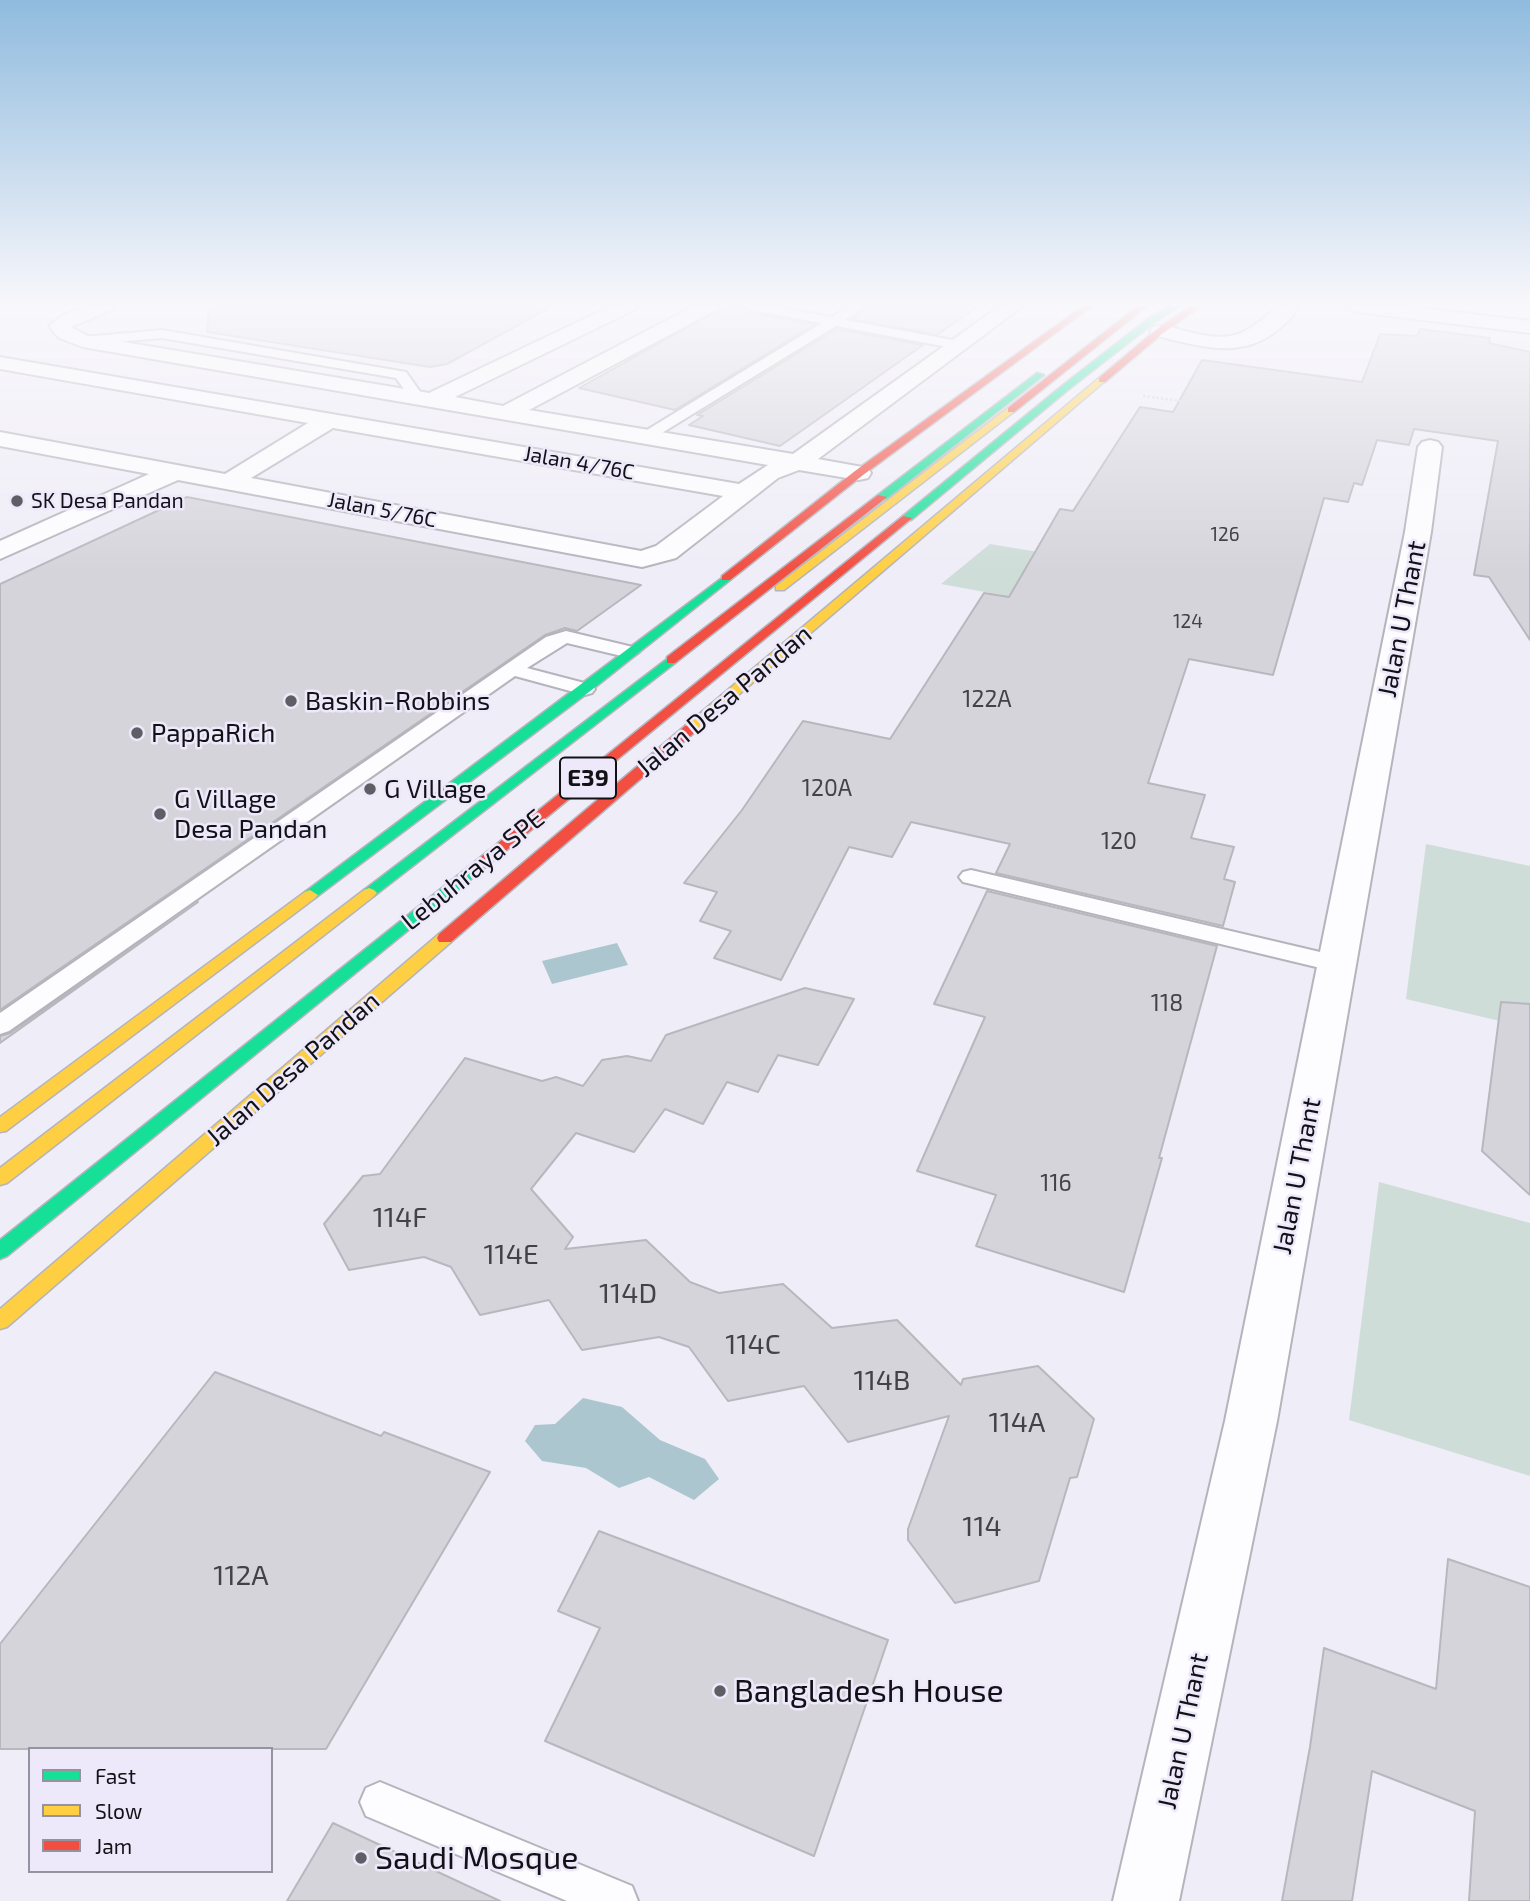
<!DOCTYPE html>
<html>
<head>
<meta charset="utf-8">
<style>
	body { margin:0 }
	#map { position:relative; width:1530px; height:1901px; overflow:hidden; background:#efedf7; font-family:"Exo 2",sans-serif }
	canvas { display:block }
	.legend { position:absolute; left:28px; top:1747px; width:245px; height:126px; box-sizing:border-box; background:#ede9fb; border:2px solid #95939f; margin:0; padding:9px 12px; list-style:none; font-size:21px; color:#121116 }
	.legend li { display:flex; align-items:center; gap:14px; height:35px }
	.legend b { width:35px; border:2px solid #95939f }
</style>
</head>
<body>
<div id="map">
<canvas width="1530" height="1901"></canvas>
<ul class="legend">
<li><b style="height:9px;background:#16e098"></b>Fast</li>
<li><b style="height:9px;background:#ffcf43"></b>Slow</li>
<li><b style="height:9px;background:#f24e42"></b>Jam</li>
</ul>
</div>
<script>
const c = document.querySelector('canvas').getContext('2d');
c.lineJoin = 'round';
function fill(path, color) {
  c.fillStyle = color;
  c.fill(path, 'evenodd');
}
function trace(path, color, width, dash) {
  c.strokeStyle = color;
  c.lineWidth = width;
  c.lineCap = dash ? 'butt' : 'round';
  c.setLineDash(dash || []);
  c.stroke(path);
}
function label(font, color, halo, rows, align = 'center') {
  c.font = font + ' "Exo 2",sans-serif';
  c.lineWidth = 5;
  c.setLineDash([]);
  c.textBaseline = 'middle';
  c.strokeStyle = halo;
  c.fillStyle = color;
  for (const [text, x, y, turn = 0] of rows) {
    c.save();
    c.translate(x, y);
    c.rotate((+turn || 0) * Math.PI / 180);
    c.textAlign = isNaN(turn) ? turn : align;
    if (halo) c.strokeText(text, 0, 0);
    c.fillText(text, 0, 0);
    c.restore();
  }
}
const green = new Path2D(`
	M 990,544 L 1129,567 L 1107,614 L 941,584 Z
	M 1426,844 L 1530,866 L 1530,1028 L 1406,999 Z
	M 1379,1182 L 1530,1223 L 1530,1476 L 1349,1420 Z`);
const water = new Path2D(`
	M 617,943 L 628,965 L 552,984 L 542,961 Z
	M 583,1398 L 622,1407 L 660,1440 L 705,1459 L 719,1479 L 694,1500 L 649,1477 L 619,1488 L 586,1468 L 542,1461 L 525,1441 L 535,1425 L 555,1424 Z`);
const building = new Path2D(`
	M 209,306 L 553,306 L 447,364 L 430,367 L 207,332 Z
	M 726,306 L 742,306 L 751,313 L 815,324 L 675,410 L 579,388 Z
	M 868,306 L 978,306 L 937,335 L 852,319 Z
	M 837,329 L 923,345 L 780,446 L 689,425 L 703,416 L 697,415 Z
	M 1420,329 L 1490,338 L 1489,343 L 1530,352 L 1530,640 L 1489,577 L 1474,575 L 1498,441 L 1414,429 L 1409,445 L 1377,440 L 1362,485 L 1354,483 L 1348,502 L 1324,498 L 1273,675 L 1189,659 L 1148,783 L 1205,795 L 1191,838 L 1234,847 L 1224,879 L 1235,882 L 1223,926 L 996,873 L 1010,844 L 911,822 L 892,857 L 849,847 L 781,980 L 714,958 L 731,931 L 700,921 L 717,892 L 684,883 L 742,810 L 803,721 L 890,739 L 984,593 L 1009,597 L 1060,509 L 1073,511 L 1140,407 L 1173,412 L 1202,360 L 1362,382 L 1380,334 L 1417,336 Z
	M 187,497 L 641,585 L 577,631 L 565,628 L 545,635 L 0,1010 L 0,584 Z
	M 987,891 L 1217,946 L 1159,1158 L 1162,1158 L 1124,1292 L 976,1246 L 996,1195 L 917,1171 L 985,1017 L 934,1004 Z
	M 198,902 L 0,1043 L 0,1036 L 10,1033 Z
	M 805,988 L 854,999 L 818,1065 L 778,1055 L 758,1092 L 727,1082 L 703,1124 L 665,1109 L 634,1152 L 576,1133 L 531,1189 L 573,1237 L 565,1249 L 646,1240 L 690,1282 L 719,1293 L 783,1284 L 832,1328 L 897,1320 L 961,1385 L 963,1379 L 1038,1366 L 1094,1419 L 1077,1477 L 1070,1478 L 1039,1581 L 955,1603 L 908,1540 L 908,1529 L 949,1416 L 848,1442 L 804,1386 L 728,1401 L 689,1347 L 659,1337 L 582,1350 L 549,1300 L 480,1315 L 451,1267 L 424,1257 L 349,1270 L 324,1224 L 363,1176 L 380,1174 L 465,1058 L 542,1081 L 556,1077 L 583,1086 L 602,1060 L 627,1056 L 651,1061 L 666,1035 Z
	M 1501,1002 L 1530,1004 L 1530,1195 L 1482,1151 Z
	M 215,1372 L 381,1436 L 384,1432 L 490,1472 L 326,1749 L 0,1749 L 0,1644 Z
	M 599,1531 L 888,1640 L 814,1856 L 545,1741 L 600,1628 L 558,1611 Z
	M 1448,1559 L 1530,1587 L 1530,1901 L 1469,1901 L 1475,1811 L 1372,1771 L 1352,1901 L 1282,1901 L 1310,1747 L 1324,1648 L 1436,1689 Z
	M 333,1823 L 500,1901 L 287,1901 Z`);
const path = new Path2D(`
	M 1143,396 L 1194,403`);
const lane = new Path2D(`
	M 745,306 L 771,306 L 832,317 L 850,306 L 865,306 L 845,320 L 958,341 L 965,345 L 958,349 L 836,326 L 652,439 L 642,439 L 640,436 L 642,433 L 822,323 L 751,310 Z
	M 162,330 L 406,372 L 423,396 L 416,400 L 411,399 L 396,378 L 162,338 L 83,345 L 76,341 L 83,337 Z
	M 566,631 L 637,648 L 639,652 L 630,658 L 567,643 L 527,668 L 592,685 L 595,689 L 592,693 L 585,695 L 515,676 L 9,1031 L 0,1034 L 0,1013 L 546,637 Z
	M 971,870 L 1337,956 L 1346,958 L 1349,964 L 1346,970 L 1337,972 L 963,882 L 959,877 L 963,872 Z
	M 380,1782 L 632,1886 L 638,1901 L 567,1901 L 366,1816 L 360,1802 L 366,1788 Z`);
const street = new Path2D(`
	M 86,306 L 115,306 L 112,310 L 71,327 L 88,336 L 429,393 L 611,306 L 637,306 L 634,310 L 455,397 L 503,406 L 694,306 L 719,306 L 716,310 L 529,410 L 793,454 L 1000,306 L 1023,306 L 818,459 L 868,468 L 871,473 L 868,478 L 859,480 L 799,470 L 778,478 L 676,558 L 642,567 L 178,480 L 0,559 L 0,541 L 149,474 L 0,446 L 0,432 L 225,474 L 308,423 L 0,369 L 0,357 L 739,484 L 768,465 L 83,347 L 59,338 L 49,326 L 63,315 ZM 333,428 L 723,496 L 656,546 L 641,551 L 251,478 Z
	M 1278,306 L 1300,306 C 1258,364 1212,350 1153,335 L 1150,331 L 1153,327 C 1164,324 1174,328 1185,331 C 1232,343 1243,337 1278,306 Z
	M 1346,306 L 1406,306 L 1530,321 L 1530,333 L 1356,312 Z
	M 1430,440 L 1438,442 L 1442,447 L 1431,532 L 1277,1421 L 1179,1901 L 1113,1901 L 1225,1421 L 1405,532 L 1418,447 L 1422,442 Z`);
const fast = new Path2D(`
	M 1170,306 L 1180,306 L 1155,322 L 1069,389 L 911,520 L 903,520 L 903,516 L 1063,385 L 1149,318 Z
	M 1037,373 L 1044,375 L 886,499 L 878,499 L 878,495 Z
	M 726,575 L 730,576 L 730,580 L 589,692 L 315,898 L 305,898 L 302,895 L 305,892 Z
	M 671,656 L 677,660 L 675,663 L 374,896 L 364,896 L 361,893 L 364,890 Z
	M 476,864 L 481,865 L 483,868 L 481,871 L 7,1256 L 0,1259 L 0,1240 L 471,865 Z`);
const slow = new Path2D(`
	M 1099,378 L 1106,380 L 695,732 L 685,732 L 685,726 Z
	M 1008,408 L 1016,410 L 784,590 L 776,590 L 776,586 Z
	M 369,888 L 374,890 L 377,893 L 374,896 L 7,1183 L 0,1185 L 0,1168 L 364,890 Z
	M 310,890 L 318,895 L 315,898 L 6,1131 L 0,1132 L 0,1117 L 305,892 Z
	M 445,933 L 453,938 L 451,942 L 7,1327 L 0,1329 L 0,1309 L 439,934 Z`);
const jam = new Path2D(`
	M 1083,306 L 1092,306 L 863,475 L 730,580 L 722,580 L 722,576 L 855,471 Z
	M 1138,306 L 1147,306 L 1014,412 L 1008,412 L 1008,408 Z
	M 1191,306 L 1201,306 L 1163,333 L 1105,382 L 1099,382 L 1099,378 L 1157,329 Z
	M 878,495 L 887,497 L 675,663 L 667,663 L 667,657 Z
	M 903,516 L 912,518 L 481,871 L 471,871 L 469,868 L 471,865 Z
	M 690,725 L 697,729 L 695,732 L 451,942 L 439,942 L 437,938 L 439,934 L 685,726 Z`);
const markers = [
	[17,501,7,"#5f5e65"],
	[291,701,7,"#5f5e65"],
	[137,733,7,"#5f5e65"],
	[370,789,7,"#5f5e65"],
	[160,814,7,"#5f5e65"],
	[720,1691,7,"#5f5e65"],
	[361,1858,7,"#5f5e65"]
];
const farNumbernames = [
	["126",1225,535],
	["124",1188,622]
];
const farStreetnames = [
	["Jalan 4/76C",579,463,10],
	["Jalan 5/76C",382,510,11]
];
const farPoinames = [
	["SK Desa Pandan",31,501]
];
const numberNames = [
	["122A",987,699],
	["120A",827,788],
	["120",1119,841],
	["118",1167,1003],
	["116",1056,1183]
];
const shields = [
	[588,778,56]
];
const shieldNames = [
	["E39",588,778]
];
const streetNames = [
	["Jalan U Thant",1402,619,-79],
	["Jalan Desa Pandan",724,701,-40],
	["Lebuhraya SPE",473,870,-39],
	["Jalan Desa Pandan",293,1069,-41],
	["Jalan U Thant",1297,1176,-79],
	["Jalan U Thant",1183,1731,-78]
];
const poiNames = [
	["Baskin-Robbins",305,701],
	["PappaRich",151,733],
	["G Village",384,789],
	["G Village",174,799],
	["Desa Pandan",174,829]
];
const nearNumbernames = [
	["114F",400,1218],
	["114E",511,1255],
	["114D",628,1294],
	["114C",753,1345],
	["114B",882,1381],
	["114A",1017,1423],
	["114",982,1527],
	["112A",241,1576]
];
const nearPoinames = [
	["Bangladesh House",734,1691],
	["Saudi Mosque",375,1858]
];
fill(green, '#ceddd8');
fill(water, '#acc6d0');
fill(building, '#d5d4db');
trace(building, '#b9b7be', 2);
trace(lane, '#b5b4bc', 4);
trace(street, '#b5b4bc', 4);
trace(fast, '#b5b4bc', 3);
trace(slow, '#b5b4bc', 3);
trace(jam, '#b5b4bc', 3);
trace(path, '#d5d4d7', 2.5, [2.5, 2]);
fill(lane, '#fdfcfe');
fill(street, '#fdfcfe');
fill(fast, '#16e098');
fill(slow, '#ffcf43');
fill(jam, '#f24e42');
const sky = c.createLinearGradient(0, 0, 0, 572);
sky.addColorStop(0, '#90bbde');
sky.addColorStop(0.53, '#f8f7fb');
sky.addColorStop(1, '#f8f7fb00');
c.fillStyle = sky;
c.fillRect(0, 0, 1530, 572);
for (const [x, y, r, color] of markers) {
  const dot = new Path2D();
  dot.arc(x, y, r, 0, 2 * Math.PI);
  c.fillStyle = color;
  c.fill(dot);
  trace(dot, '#ede9fb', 2.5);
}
label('19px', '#434247', null, farNumbernames);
label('21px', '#121116', '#ede9fb', farStreetnames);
label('21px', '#121116', '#ede9fb', farPoinames, 'left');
label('23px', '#434247', null, numberNames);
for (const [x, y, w] of shields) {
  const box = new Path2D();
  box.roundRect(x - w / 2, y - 20.5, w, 41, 5);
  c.fillStyle = '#ede9fb';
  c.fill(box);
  trace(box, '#121116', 2);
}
label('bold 24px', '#121116', null, shieldNames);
label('26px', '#121116', '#ede9fb', streetNames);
label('26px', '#121116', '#ede9fb', poiNames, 'left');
label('28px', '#434247', null, nearNumbernames);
label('32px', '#121116', '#ede9fb', nearPoinames, 'left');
</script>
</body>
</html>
